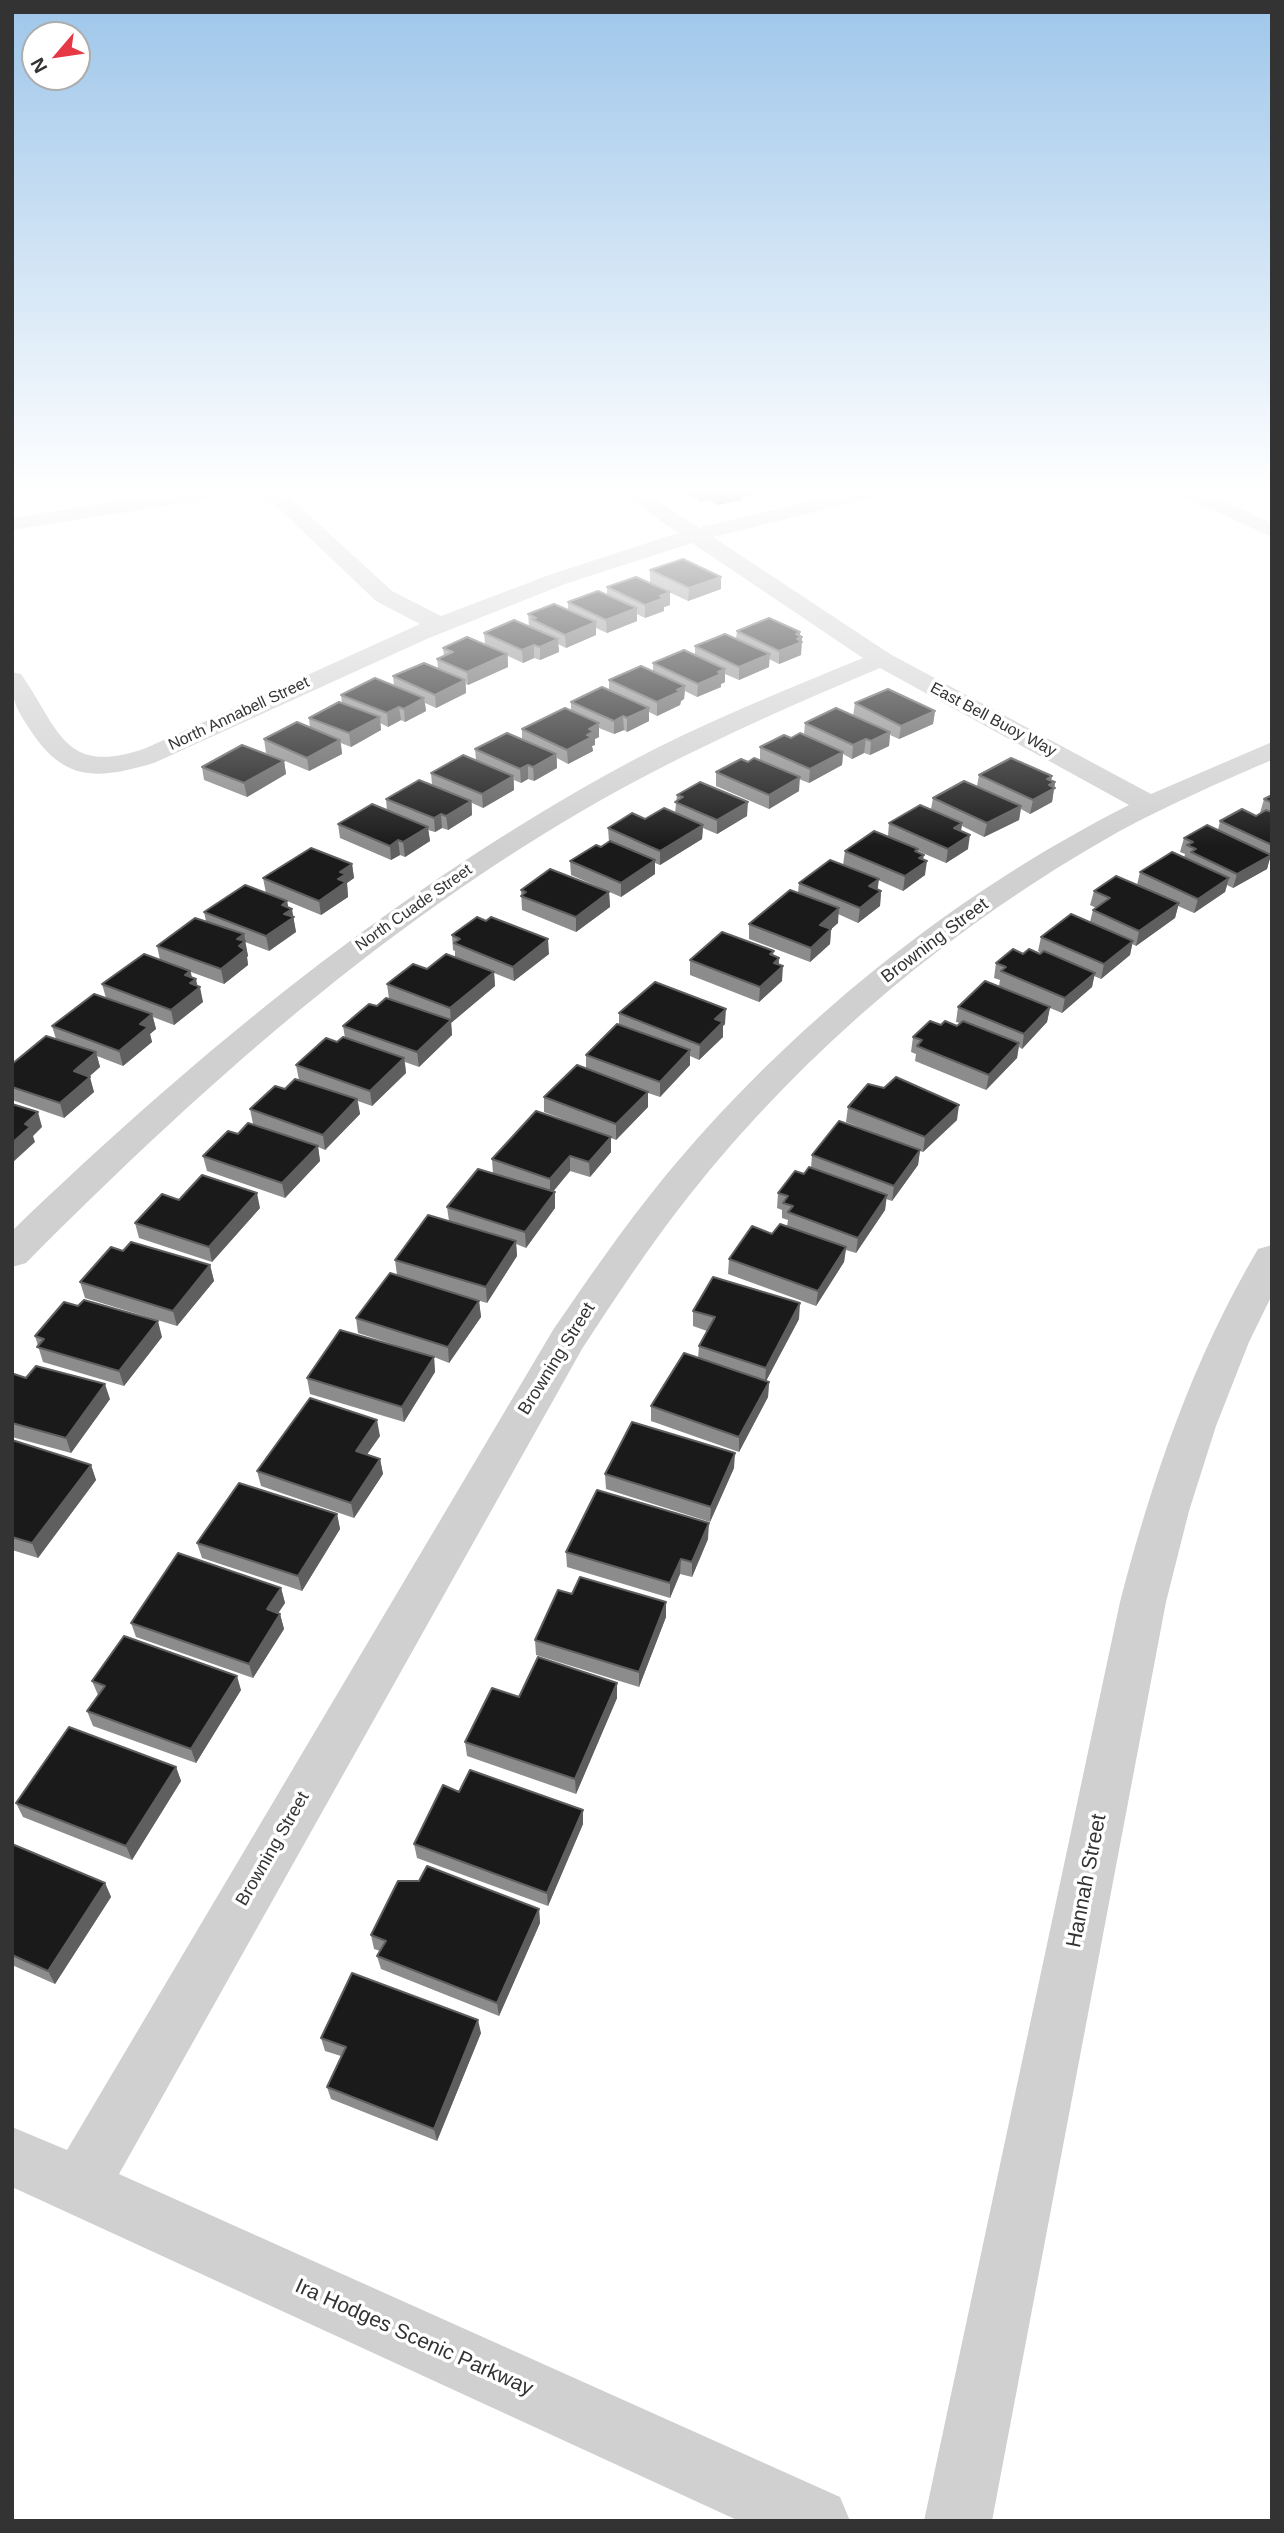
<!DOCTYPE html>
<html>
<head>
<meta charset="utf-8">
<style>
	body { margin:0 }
	#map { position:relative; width:1284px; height:2533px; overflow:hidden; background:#fff; font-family:Helvetica,sans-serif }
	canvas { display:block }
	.frame { position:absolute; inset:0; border:14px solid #333; pointer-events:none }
	.north { position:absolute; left:21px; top:21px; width:70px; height:70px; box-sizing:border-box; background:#fff; border:2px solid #adadad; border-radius:50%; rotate:241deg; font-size:19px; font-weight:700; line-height:28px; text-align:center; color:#333 }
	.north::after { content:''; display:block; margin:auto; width:24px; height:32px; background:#e63946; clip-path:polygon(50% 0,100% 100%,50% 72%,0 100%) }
</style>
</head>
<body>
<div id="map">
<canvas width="1284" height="2533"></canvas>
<div class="frame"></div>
<div class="north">N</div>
</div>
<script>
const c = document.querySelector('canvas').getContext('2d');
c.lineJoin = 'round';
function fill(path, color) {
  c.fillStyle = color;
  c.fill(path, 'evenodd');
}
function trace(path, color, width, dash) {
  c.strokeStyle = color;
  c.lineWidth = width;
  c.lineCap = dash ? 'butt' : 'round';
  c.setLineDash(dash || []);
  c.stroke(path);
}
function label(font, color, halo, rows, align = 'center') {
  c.font = font + ' Helvetica,sans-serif';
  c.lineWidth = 7;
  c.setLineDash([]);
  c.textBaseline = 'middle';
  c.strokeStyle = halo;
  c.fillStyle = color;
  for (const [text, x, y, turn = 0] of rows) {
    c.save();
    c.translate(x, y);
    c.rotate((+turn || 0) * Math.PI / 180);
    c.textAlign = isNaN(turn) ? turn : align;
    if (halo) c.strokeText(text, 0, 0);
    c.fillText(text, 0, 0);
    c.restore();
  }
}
const street = new Path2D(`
	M 180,491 L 232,491 L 222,497 L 12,530 L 12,518 Z
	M 249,491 L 286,494 L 392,591 L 441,616 L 549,575 L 678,533 L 619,491 L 643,491 L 699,528 L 850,491 L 887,491 L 884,495 L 713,537 L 890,654 L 1151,794 L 1272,742 L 1272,760 C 1220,782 1168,805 1118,832 C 954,924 805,1049 688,1197 C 650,1245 616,1297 582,1349 L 119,2174 L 840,2497 L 850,2521 L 739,2521 L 12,2187 L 12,2127 L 67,2150 L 553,1330 C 588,1279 623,1228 662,1180 C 789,1026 951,895 1129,805 L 880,668 C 801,701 724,735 649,774 C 412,898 212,1076 26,1263 L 12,1267 L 12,1231 C 200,1050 396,889 626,764 C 702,723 783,691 863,658 L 692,543 L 565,584 L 429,638 L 154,763 C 99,779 65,783 31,731 C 15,707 12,701 12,672 L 21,674 C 60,730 64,777 146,748 L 420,624 L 376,601 L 272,502 L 252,495 Z
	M 1177,491 L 1204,491 L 1272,523 L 1272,537 L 1180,495 Z
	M 1272,1245 L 1272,1295 L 1249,1342 L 1216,1426 L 1189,1511 L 1166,1602 L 992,2521 L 924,2521 L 1120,1602 C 1152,1479 1193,1359 1258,1249 Z`);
const wall = new Path2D(`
	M 682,491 L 770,491 L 748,496 L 742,493 L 742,500 L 717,505 L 709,500 L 700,502 Z
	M 650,570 L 721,577 L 721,589 L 688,601 L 650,583 Z
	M 607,587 L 670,592 L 670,605 L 664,607 L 664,611 L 645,618 L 637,614 L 637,621 L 607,633 L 596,628 L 596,635 L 566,648 L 558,644 L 559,652 L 540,660 L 534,658 L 523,663 L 508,656 L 508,667 L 468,685 L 466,684 L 466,693 L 436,708 L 425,703 L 426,711 L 405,722 L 401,720 L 388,727 L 380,723 L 381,730 L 351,747 L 341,743 L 342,754 L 309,771 L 266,753 L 264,739 L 310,728 L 309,718 L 342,703 L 341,695 L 394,686 L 393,676 L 438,668 L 437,659 L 444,656 L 443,648 L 485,644 L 484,633 L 529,626 L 528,614 L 568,610 L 568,602 L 607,595 Z
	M 737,631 L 800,632 L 800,636 L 802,637 L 801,655 L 779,664 L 769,659 L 769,667 L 739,680 L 725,674 L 725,682 L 721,684 L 721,687 L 697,697 L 685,691 L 684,699 L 681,701 L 680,705 L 657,716 L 649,712 L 649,721 L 627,732 L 624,730 L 614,734 L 599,728 L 599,737 L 595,739 L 595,745 L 592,746 L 593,751 L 568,764 L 557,758 L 557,768 L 534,781 L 528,779 L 521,783 L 514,780 L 514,790 L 483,808 L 472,803 L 472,815 L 448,830 L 442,828 L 435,832 L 428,830 L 430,841 L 405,857 L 400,855 L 391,860 L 340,838 L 338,824 L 387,811 L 386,799 L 432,785 L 431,773 L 476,760 L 475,749 L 522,740 L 522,729 L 571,711 L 571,702 L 609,690 L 609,680 L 653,672 L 653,663 L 695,655 L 695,646 L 736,639 Z
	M 855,703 L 935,711 L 933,724 L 899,739 L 890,735 L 889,746 L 870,755 L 864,753 L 852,759 L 843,754 L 842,765 L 809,783 L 799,779 L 799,791 L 769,809 L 716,786 L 716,772 L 748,762 L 760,760 L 760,747 L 804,735 L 805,723 L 853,716 Z
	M 284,761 L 286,774 L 247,797 L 204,780 L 202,767 Z
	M 979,775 L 1052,776 L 1051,780 L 1055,782 L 1052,802 L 1030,814 L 1021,809 L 1019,820 L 984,837 L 962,826 L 961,831 L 968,849 L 946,863 L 918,851 L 917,852 L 923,859 L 925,875 L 903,891 L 878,880 L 877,890 L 881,891 L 880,906 L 858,923 L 838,914 L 838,923 L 831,929 L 830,944 L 810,962 L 749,939 L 749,924 L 798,893 L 799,883 L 843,865 L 845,851 L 888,836 L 889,823 L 931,809 L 933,798 L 977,786 Z
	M 677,795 L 747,816 L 717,834 L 703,828 L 702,839 L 660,865 L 655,863 L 655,874 L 621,897 L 571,875 L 570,861 L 601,847 L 609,842 L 608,828 L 675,813 Z
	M 1272,795 L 1272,861 L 1269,860 L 1267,869 L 1233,888 L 1227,885 L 1225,892 L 1194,913 L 1178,906 L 1175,918 L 1136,946 L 1132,944 L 1130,955 L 1101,979 L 1094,976 L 1092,987 L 1062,1013 L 1050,1008 L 1047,1022 L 1022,1049 L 1019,1047 L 1017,1058 L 986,1090 L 915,1061 L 916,1054 L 911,1052 L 913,1037 L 941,1025 L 957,1026 L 960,1023 L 956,1022 L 958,1007 L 1021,995 L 999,986 L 1000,980 L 994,978 L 996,963 L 1023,954 L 1040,954 L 1041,953 L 1038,951 L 1041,937 L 1090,922 L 1093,910 L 1096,908 L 1090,905 L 1094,891 L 1137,885 L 1140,872 L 1184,858 L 1185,854 L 1180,852 L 1184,838 L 1218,830 L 1220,821 L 1256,816 L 1260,813 L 1264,799 Z
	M 352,864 L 354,878 L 347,883 L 348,897 L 321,915 L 287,901 L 288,907 L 293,917 L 296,932 L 269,951 L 245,942 L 248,956 L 247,957 L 248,965 L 224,984 L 191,972 L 192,978 L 197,986 L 203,1002 L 174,1025 L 153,1017 L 156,1029 L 150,1034 L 152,1042 L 123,1066 L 97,1056 L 100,1067 L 89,1077 L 94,1092 L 64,1118 L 12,1100 L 12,1064 L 56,1039 L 52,1026 L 106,998 L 102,984 L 160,960 L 157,946 L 206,921 L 204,912 L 266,893 L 263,878 Z
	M 521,890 L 609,892 L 610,907 L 576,932 L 522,910 Z
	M 452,935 L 549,954 L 514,981 L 494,973 L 495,986 L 451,1023 L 452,1035 L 419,1067 L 405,1062 L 406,1073 L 372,1106 L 358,1101 L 360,1114 L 325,1150 L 318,1147 L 320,1161 L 285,1198 L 207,1171 L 203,1156 L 253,1124 L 250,1109 L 299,1080 L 296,1065 L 345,1038 L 343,1026 L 389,999 L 387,984 L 455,957 L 455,951 L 453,950 Z
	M 774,951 L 773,955 L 779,958 L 779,965 L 782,981 L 759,1002 L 690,975 L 690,960 Z
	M 619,1013 L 725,1024 L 723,1026 L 723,1037 L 699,1060 L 690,1056 L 690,1065 L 660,1097 L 648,1093 L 648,1107 L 616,1140 L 611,1138 L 611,1152 L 590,1177 L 570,1171 L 553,1192 L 555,1208 L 526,1248 L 516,1244 L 517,1256 L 487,1303 L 426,1285 L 479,1301 L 481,1317 L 449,1363 L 434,1357 L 435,1372 L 404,1422 L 310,1394 L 307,1378 L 423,1354 L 358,1333 L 356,1318 L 397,1275 L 395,1260 L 449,1221 L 447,1207 L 493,1174 L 492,1159 L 586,1128 L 544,1112 L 544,1097 L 586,1069 L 586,1055 L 619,1025 Z
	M 848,1107 L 957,1120 L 923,1152 L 920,1151 L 918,1165 L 892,1201 L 886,1199 L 885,1210 L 856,1253 L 846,1250 L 844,1262 L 816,1306 L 728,1274 L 729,1259 L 787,1226 L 788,1220 L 782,1218 L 782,1210 L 777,1208 L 778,1193 L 811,1168 L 812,1155 L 894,1141 L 846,1122 Z
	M 260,1208 L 212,1262 L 139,1238 L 135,1223 Z
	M 123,1251 L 210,1265 L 214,1281 L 177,1326 L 85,1298 L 80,1282 Z
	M 693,1311 L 799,1319 L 766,1381 L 769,1382 L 768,1397 L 739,1452 L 651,1421 L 651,1406 L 698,1358 L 699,1346 L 707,1331 L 693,1326 Z
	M 35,1336 L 162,1337 L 124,1386 L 43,1362 Z
	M 12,1376 L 110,1399 L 71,1453 L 12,1437 Z
	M 380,1436 L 367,1454 L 380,1459 L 383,1474 L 354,1518 L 261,1486 L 257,1471 Z
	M 12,1440 L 91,1465 L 96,1480 L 38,1558 L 12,1550 Z
	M 734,1468 L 710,1522 L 606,1489 L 605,1474 Z
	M 337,1514 L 340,1529 L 302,1591 L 202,1558 L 197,1543 Z
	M 708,1539 L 692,1577 L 680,1574 L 670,1598 L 567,1567 L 566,1552 Z
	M 281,1588 L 285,1603 L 278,1613 L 280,1614 L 284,1629 L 253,1678 L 136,1637 L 131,1623 Z
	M 572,1594 L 666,1602 L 666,1617 L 639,1687 L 536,1655 L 535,1640 Z
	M 92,1681 L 241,1690 L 196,1763 L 93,1726 L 87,1711 L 98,1695 Z
	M 617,1683 L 617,1698 L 576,1794 L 467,1756 L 465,1742 L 519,1697 Z
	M 176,1767 L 181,1781 L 132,1860 L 23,1817 L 16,1803 Z
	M 459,1792 L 583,1824 L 548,1906 L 417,1858 L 414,1844 Z
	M 12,1844 L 105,1883 L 111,1897 L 55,1984 L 12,1965 Z
	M 539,1909 L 540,1923 L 499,2016 L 381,1969 L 377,1956 L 380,1951 L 374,1949 L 371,1935 Z
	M 481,2033 L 437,2141 L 331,2099 L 327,2087 L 341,2056 L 325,2051 L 321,2038 Z`);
const shadedWall = new Path2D(`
	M 700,491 L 709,491 L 709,500 L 700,502 Z
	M 727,491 L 742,491 L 742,500 L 717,505 L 717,494 Z
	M 749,491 L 770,491 L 770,492 L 748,496 Z
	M 721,577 L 721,589 L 688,601 L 689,588 Z
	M 670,592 L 670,605 L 664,607 L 664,611 L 645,618 L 645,605 L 660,596 Z
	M 637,608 L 637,621 L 607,633 L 606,620 Z
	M 596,622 L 596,635 L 566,648 L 565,635 Z
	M 800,632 L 800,638 L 802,637 L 801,655 L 779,664 L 779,651 L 796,634 Z
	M 558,639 L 559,652 L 540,660 L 540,647 Z
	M 534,645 L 534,658 L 523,663 L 522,650 Z
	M 507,654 L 508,667 L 468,685 L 467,672 Z
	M 770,654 L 769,667 L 739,680 L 739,667 Z
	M 725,669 L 725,682 L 721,684 L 721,687 L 697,697 L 698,684 Z
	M 465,680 L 466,693 L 436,708 L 435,695 Z
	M 685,686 L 684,699 L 681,701 L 680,705 L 657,716 L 657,702 L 677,690 Z
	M 424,698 L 426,711 L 405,722 L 404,709 Z
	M 399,707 L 401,720 L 388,727 L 387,713 Z
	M 649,708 L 649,721 L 627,732 L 627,718 Z
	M 935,711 L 933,724 L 899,739 L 901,726 Z
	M 623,716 L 624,730 L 614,734 L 614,721 Z
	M 380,717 L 381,730 L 351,747 L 349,733 Z
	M 599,723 L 599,737 L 595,739 L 595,745 L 592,746 L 593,751 L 568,764 L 567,750 L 589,729 Z
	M 890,732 L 889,746 L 870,755 L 871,741 Z
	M 866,739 L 864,753 L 852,759 L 853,745 Z
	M 340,740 L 342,754 L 309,771 L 307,758 Z
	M 843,752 L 842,765 L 809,783 L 810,769 Z
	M 556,754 L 557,768 L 534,781 L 533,767 Z
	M 284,761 L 286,774 L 247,797 L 244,783 Z
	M 528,765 L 528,779 L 521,783 L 520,769 Z
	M 513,776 L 514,790 L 483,808 L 482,794 Z
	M 1052,776 L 1050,785 L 1055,782 L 1052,802 L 1030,814 L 1033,800 L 1047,779 Z
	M 800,777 L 799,791 L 769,809 L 769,795 Z
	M 471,801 L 472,815 L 448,830 L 446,816 Z
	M 748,802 L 747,816 L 717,834 L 717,820 Z
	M 1021,806 L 1019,820 L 984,837 L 987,823 Z
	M 441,814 L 442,828 L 435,832 L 434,818 Z
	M 962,823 L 960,837 L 954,828 Z
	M 703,825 L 702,839 L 660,865 L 660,851 Z
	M 428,827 L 430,841 L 405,857 L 403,842 Z
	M 970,835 L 968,849 L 946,863 L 948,849 Z
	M 398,840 L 400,855 L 391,860 L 390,846 Z
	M 924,855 L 922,864 L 927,861 L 925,875 L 903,891 L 905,876 L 919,858 Z
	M 1271,855 L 1267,869 L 1233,888 L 1237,874 Z
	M 655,860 L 655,874 L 621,897 L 621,883 Z
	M 352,864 L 354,878 L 347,883 L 348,897 L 321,915 L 319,901 L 338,879 L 340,872 Z
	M 1229,878 L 1225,892 L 1194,913 L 1198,899 Z
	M 879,879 L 877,894 L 869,886 Z
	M 881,891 L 880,906 L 858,923 L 860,908 Z
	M 609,892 L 610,907 L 576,932 L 576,917 Z
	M 287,901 L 289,911 L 292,909 L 296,932 L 269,951 L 266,936 L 282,905 Z
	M 1179,903 L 1175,918 L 1136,946 L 1139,931 Z
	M 839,908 L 838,923 L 819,940 L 820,925 Z
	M 831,929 L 830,944 L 810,962 L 811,948 Z
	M 244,934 L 248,956 L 247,957 L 248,965 L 224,984 L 221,969 L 237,939 Z
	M 548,939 L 549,954 L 514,981 L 513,967 Z
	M 1133,941 L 1130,955 L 1101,979 L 1104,964 Z
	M 779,958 L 778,970 L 783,966 L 782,981 L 759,1002 L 760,987 L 774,963 Z
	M 190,971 L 193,982 L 196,979 L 198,989 L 200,987 L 203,1002 L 174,1025 L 171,1010 L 185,975 Z
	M 494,972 L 495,986 L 451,1023 L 450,1008 Z
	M 1095,973 L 1092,987 L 1062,1013 L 1065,998 Z
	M 1050,1007 L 1047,1022 L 1022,1049 L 1024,1034 Z
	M 726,1009 L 725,1024 L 723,1026 L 723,1037 L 699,1060 L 700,1045 L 715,1019 Z
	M 152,1014 L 156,1029 L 150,1034 L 152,1042 L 123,1066 L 119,1051 L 140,1024 Z
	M 451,1020 L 452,1035 L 419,1067 L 417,1052 Z
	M 1019,1043 L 1017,1058 L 986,1090 L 989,1075 Z
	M 690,1050 L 690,1065 L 660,1097 L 660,1082 Z
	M 96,1052 L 100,1067 L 78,1086 L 74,1071 Z
	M 404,1058 L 406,1073 L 372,1106 L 370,1091 Z
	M 90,1077 L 94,1092 L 64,1118 L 60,1103 Z
	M 648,1092 L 648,1107 L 616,1140 L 616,1124 Z
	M 357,1099 L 360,1114 L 325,1150 L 323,1135 Z
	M 959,1105 L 957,1120 L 923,1152 L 925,1137 Z
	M 38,1112 L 42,1127 L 33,1136 L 35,1142 L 12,1163 L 12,1143 L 25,1124 Z
	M 611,1137 L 611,1152 L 590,1177 L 589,1162 Z
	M 318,1146 L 320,1161 L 285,1198 L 282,1183 Z
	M 920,1150 L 918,1165 L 892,1201 L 894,1186 Z
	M 570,1156 L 570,1171 L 550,1195 L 550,1179 Z
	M 555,1192 L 555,1208 L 526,1248 L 525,1232 Z
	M 257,1193 L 260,1208 L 212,1262 L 209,1247 Z
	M 887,1195 L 885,1210 L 856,1253 L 858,1238 Z
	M 516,1241 L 517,1256 L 487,1303 L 486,1287 Z
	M 846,1247 L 844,1262 L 816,1306 L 818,1291 Z
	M 210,1265 L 214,1281 L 177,1326 L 173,1311 Z
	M 479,1301 L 481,1317 L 449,1363 L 448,1347 Z
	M 800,1303 L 799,1319 L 765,1383 L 766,1368 Z
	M 158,1321 L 162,1337 L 124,1386 L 119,1371 Z
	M 434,1357 L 435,1372 L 404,1422 L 402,1407 Z
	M 769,1382 L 768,1397 L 739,1452 L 739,1437 Z
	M 105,1384 L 110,1399 L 71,1453 L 66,1438 Z
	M 377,1420 L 380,1436 L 359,1466 L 356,1451 Z
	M 735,1453 L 734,1468 L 710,1522 L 711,1507 Z
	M 380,1459 L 383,1474 L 354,1518 L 351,1503 Z
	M 91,1465 L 96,1480 L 38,1558 L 32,1543 Z
	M 337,1514 L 340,1529 L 302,1591 L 298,1576 Z
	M 709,1523 L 708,1539 L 692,1577 L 692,1562 Z
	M 681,1559 L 680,1574 L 670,1598 L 670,1583 Z
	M 281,1588 L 285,1603 L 271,1624 L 267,1609 Z
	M 666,1602 L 666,1617 L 639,1687 L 639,1672 Z
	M 280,1614 L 284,1629 L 253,1678 L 249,1664 Z
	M 237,1676 L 241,1690 L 196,1763 L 191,1749 Z
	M 617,1683 L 617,1698 L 576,1794 L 575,1779 Z
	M 176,1767 L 181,1781 L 132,1860 L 126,1846 Z
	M 583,1810 L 583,1824 L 548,1906 L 547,1893 Z
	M 105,1883 L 111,1897 L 55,1984 L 48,1971 Z
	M 539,1909 L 540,1923 L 499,2016 L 497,2003 Z
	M 478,2020 L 481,2033 L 437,2141 L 434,2129 Z`);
const building = new Path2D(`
	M 683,559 L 721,577 L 689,588 L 650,570 Z
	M 636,577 L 670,592 L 660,596 L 664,598 L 645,605 L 607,587 Z
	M 598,591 L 637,608 L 606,620 L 568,602 Z
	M 554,604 L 596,622 L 565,635 L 531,619 L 536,618 L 528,614 Z
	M 769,618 L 800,632 L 796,634 L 802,637 L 797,639 L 802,642 L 779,651 L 737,631 Z
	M 514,620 L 558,639 L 540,647 L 534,645 L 522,650 L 484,633 Z
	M 725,634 L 770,654 L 739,667 L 695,646 Z
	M 467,637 L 507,654 L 467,672 L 437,659 L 453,652 L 443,648 Z
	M 684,650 L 725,669 L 718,672 L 721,674 L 698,684 L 653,663 Z
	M 424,663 L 465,680 L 435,695 L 393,676 Z
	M 641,666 L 685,686 L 677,690 L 681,691 L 657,702 L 609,680 Z
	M 375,678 L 424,698 L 404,709 L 399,707 L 387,713 L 341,695 Z
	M 602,687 L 649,708 L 627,718 L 623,716 L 614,721 L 571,702 Z
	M 888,689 L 935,711 L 901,726 L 855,703 Z
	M 339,702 L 380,717 L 349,733 L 309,718 Z
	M 565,708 L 599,723 L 589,729 L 594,731 L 587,735 L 592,737 L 567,750 L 522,729 Z
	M 836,708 L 890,732 L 871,741 L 866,739 L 853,745 L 805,723 Z
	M 297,722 L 340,740 L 307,758 L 264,739 Z
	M 507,733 L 556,754 L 533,767 L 528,765 L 520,769 L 475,749 Z
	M 800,733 L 843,752 L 810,769 L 760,747 L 784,735 L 791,738 Z
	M 242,745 L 284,761 L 244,783 L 202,767 Z
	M 463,755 L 513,776 L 482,794 L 431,773 Z
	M 754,758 L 800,777 L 769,795 L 716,772 L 741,759 L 748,762 Z
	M 1011,758 L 1052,776 L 1047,779 L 1055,782 L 1049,785 L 1055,788 L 1033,800 L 979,775 Z
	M 419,780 L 471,801 L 446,816 L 441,814 L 434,818 L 386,799 Z
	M 964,781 L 1021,806 L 987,823 L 933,798 Z
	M 700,782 L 748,802 L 717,820 L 675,802 L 683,797 L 677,795 Z
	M 1272,795 L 1272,803 L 1264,799 Z
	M 372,804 L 428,827 L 403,842 L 398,840 L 390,846 L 338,824 Z
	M 920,805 L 962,823 L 954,828 L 970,835 L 948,849 L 889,823 Z
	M 664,808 L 703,825 L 660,851 L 608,828 L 632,813 L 645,819 Z
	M 1242,809 L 1256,816 L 1266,810 L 1272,812 L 1272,845 L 1220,821 Z
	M 1207,825 L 1271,855 L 1237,874 L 1191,852 L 1196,849 L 1187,845 L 1193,842 L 1184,838 Z
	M 874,831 L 918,849 L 915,851 L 924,855 L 919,858 L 927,861 L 905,876 L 845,851 Z
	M 610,841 L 655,860 L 621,883 L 570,861 L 596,845 L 601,847 Z
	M 311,848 L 352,864 L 340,872 L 346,874 L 338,879 L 346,882 L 319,901 L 263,878 Z
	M 1172,852 L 1229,878 L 1198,899 L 1140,872 Z
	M 830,860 L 879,879 L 869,886 L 881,891 L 860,908 L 799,883 Z
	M 550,869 L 609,892 L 576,917 L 521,896 L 526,892 L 521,890 Z
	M 1116,876 L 1179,903 L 1139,931 L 1093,910 L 1110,898 L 1094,891 Z
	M 245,885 L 287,901 L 282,905 L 292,909 L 284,914 L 294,917 L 266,936 L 204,912 Z
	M 790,890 L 839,908 L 820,925 L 831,929 L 811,948 L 749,924 Z
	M 1071,914 L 1133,941 L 1104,964 L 1041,937 Z
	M 477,917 L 486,921 L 491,917 L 548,939 L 513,967 L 454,943 L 460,939 L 452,935 Z
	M 195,918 L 244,934 L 237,939 L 245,941 L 239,946 L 245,950 L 221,969 L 157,946 Z
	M 722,932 L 774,951 L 770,954 L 779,958 L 774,963 L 783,966 L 760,987 L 690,960 Z
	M 1013,949 L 1023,954 L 1029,949 L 1040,954 L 1044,951 L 1095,973 L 1065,998 L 1001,971 L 1006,967 L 996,963 Z
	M 144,954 L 190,971 L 185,975 L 196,979 L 190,983 L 200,987 L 171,1010 L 102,984 Z
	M 446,954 L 494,972 L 450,1008 L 387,984 L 413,964 L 427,969 Z
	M 985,981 L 1050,1007 L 1024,1034 L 958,1007 Z
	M 655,982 L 726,1009 L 715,1019 L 723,1022 L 700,1045 L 619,1013 Z
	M 94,994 L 152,1014 L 140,1024 L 148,1027 L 119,1051 L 52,1026 Z
	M 386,998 L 451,1020 L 417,1052 L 343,1026 L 369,1004 L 377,1006 Z
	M 930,1021 L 941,1025 L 945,1021 L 957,1026 L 963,1021 L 1019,1043 L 989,1075 L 917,1046 L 922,1040 L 913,1037 Z
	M 617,1024 L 690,1050 L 660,1082 L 586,1055 Z
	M 46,1036 L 96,1052 L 74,1071 L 90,1077 L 60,1103 L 12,1087 L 12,1064 Z
	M 343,1037 L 404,1058 L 370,1091 L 296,1065 L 326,1038 L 337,1042 Z
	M 577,1065 L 648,1092 L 616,1124 L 544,1097 Z
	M 896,1077 L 959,1105 L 925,1137 L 848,1107 L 868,1084 L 884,1088 Z
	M 295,1079 L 357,1099 L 323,1135 L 250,1109 L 275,1086 L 285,1089 Z
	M 12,1104 L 38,1112 L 25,1124 L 30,1127 L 12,1143 Z
	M 536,1111 L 611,1137 L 589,1162 L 570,1156 L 550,1179 L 492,1159 Z
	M 839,1121 L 920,1150 L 894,1186 L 812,1155 Z
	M 248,1123 L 318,1146 L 282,1183 L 203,1156 L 228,1131 L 238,1134 Z
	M 809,1167 L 887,1195 L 858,1238 L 788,1212 L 793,1206 L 783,1203 L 788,1196 L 778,1193 L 795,1171 L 804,1174 Z
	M 478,1169 L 555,1192 L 525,1232 L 447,1207 Z
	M 202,1175 L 257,1193 L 209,1247 L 135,1223 L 162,1194 L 179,1200 Z
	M 428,1215 L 516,1241 L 486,1287 L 395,1260 Z
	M 780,1224 L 846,1247 L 818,1291 L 729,1259 L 752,1226 L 772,1234 Z
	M 131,1242 L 210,1265 L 173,1311 L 80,1282 L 111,1247 L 123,1251 Z
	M 390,1273 L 479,1301 L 448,1347 L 356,1318 Z
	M 713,1277 L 800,1303 L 766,1368 L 699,1346 L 715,1317 L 693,1311 Z
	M 84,1300 L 158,1321 L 119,1371 L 37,1347 L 44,1339 L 35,1336 L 64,1302 L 78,1306 Z
	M 340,1330 L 434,1357 L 402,1407 L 307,1378 Z
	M 684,1353 L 769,1382 L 739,1437 L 651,1406 Z
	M 36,1366 L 105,1384 L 66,1438 L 12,1423 L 12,1376 L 14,1374 L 26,1378 Z
	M 310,1398 L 377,1420 L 356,1451 L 380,1459 L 351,1503 L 257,1471 Z
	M 632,1422 L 735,1453 L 711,1507 L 605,1474 Z
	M 12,1440 L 91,1465 L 32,1543 L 12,1537 Z
	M 239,1483 L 337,1514 L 298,1576 L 197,1543 Z
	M 597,1490 L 709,1523 L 692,1562 L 681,1559 L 670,1583 L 566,1552 Z
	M 178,1553 L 281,1588 L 267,1609 L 280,1614 L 249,1664 L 131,1623 Z
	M 580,1577 L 666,1602 L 639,1672 L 535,1640 L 558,1590 L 572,1594 Z
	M 124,1636 L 237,1676 L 191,1749 L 87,1711 L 105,1686 L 92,1681 Z
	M 538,1657 L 617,1683 L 575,1779 L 465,1742 L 492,1688 L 519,1697 Z
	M 69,1727 L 176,1767 L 126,1846 L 16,1803 Z
	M 470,1770 L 583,1810 L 547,1893 L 414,1844 L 443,1785 L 459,1792 Z
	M 12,1844 L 105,1883 L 48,1971 L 12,1955 Z
	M 427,1866 L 539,1909 L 497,2003 L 377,1956 L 386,1941 L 371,1935 L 398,1881 L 419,1881 Z
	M 352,1973 L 478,2020 L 434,2129 L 327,2087 L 346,2047 L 321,2038 Z`);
const farStreetnames = [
	["North Annabell Street",239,714,-25],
	["East Bell Buoy Way",993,720,28],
	["North Cuade Street",414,908,-35]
];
const streetNames = [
	["Browning Street",935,941,-37],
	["Browning Street",557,1359,-58],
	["Browning Street",273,1849,-60]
];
const nearStreetnames = [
	["Hannah Street",1087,1881,-79],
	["Ira Hodges Scenic Parkway",414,2338,24]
];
fill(street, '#d0d0d0');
fill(wall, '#8c8c8c');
fill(shadedWall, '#5f5f5f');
fill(building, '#1a1a1a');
trace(building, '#5f5f5f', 2);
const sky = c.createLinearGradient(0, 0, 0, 846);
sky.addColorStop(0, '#9ec6ea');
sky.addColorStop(0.58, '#fff');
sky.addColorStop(1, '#ffffff00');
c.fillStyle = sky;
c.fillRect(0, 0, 1284, 846);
label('16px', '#333', '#fff', farStreetnames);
label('18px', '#333', '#fff', streetNames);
label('21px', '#333', '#fff', nearStreetnames);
</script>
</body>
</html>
